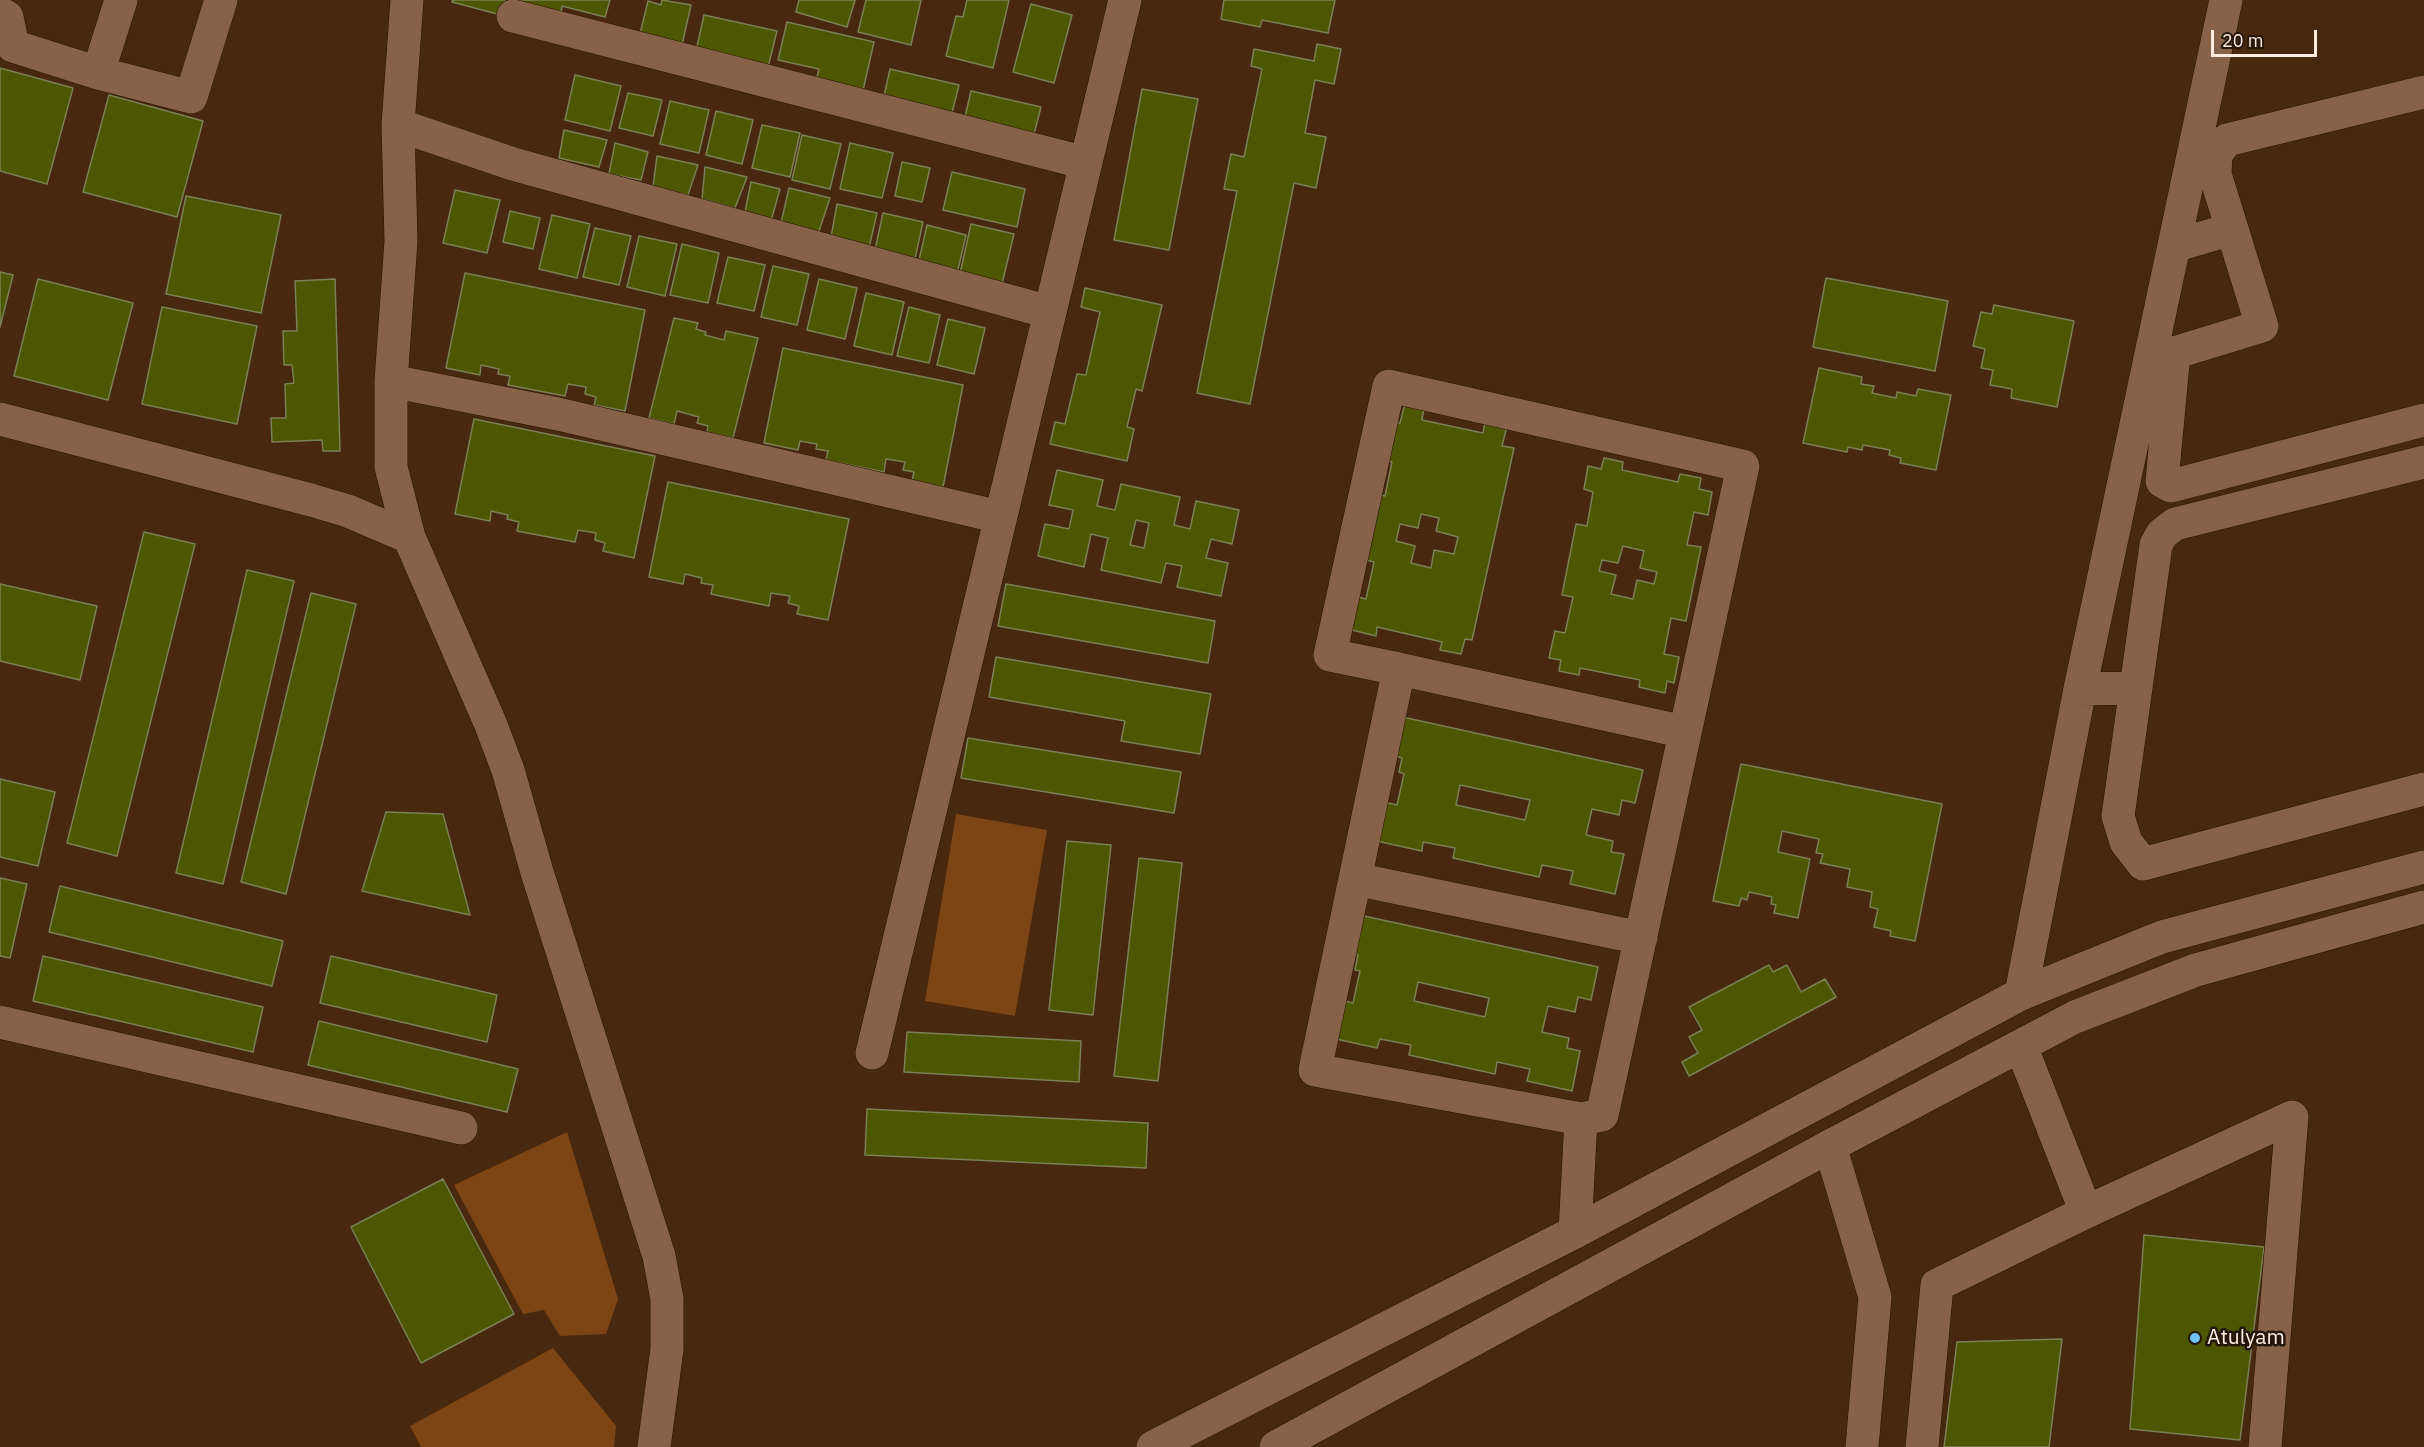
<!DOCTYPE html>
<style>
body{margin:0}
#map{position:relative;width:2424px;height:1447px;overflow:hidden;background:#48280e;font-family:"IBM Plex Sans",sans-serif}
canvas{display:block}
.scale{position:absolute;left:2211px;top:30px;width:106px;height:27px;box-sizing:border-box;border:3px solid #ffede1;border-top:0;padding-left:8px;font-size:18px;line-height:21px;white-space:nowrap;color:#ffede1;-webkit-text-stroke:4px #24160b;paint-order:stroke}
</style>
<div id="map">
<canvas width="2424" height="1447"></canvas>
<div class="scale">20 m</div>
</div>
<script>
const context = document.querySelector('canvas').getContext('2d');
context.lineJoin = 'round';
function fillPath(path, color) {
  context.fillStyle = color;
  context.fill(path, 'evenodd');
}
function trace(path, color, width, dash) {
  context.strokeStyle = color;
  context.lineWidth = width;
  context.lineCap = dash ? 'butt' : 'round';
  context.setLineDash(dash || []);
  context.stroke(path);
}
function write(font, color, halo, rows, align = 'center') {
  context.font = font + ' "IBM Plex Sans",sans-serif';
  context.lineWidth = 5;
  context.setLineDash([]);
  context.textBaseline = 'middle';
  context.strokeStyle = halo;
  context.fillStyle = color;
  for (const [text, x, y, turn = 0] of rows) {
    context.save();
    context.translate(x, y);
    context.rotate((+turn || 0) * Math.PI / 180);
    context.textAlign = isNaN(turn) ? turn : align;
    if (halo) context.strokeText(text, 0, 0);
    context.fillText(text, 0, 0);
    context.restore();
  }
}
fillPath(new Path2D(`
 M956,814L1047,830L1015,1016L925,1001Z
 M567,1132L618,1299L606,1334L560,1336L544,1310L523,1314L454,1185Z
 M553,1348L616,1426L614,1447H421L410,1426Z`), '#7d4513');
const building = new Path2D(`
 M453,0H505L501,15L452,2Z
 M519,0H610L605,17L562,6L560,17L517,7Z
 M662,0L691,5L681,49L640,34L648,1L661,5Z
 M799,0H855L847,27L796,12Z
 M866,0H921L911,45L858,32Z
 M967,0H1009L993,68L946,56L956,16L963,17Z
 M1224,0H1335L1328,33L1262,20L1260,27L1221,19Z
 M1031,4L1072,15L1054,83L1013,72Z
 M704,15L777,31L768,67L696,51Z
 M787,22L874,42L862,95L815,84L819,69L778,60Z
 M1317,44L1341,49L1334,84L1315,80L1305,133L1326,137L1316,188L1294,183L1250,404L1197,393L1237,191L1224,189L1231,154L1244,157L1262,69L1251,66L1254,49L1314,61Z
 M0,68L73,88L47,184L0,171Z
 M890,69L959,85L950,121L882,105Z
 M575,75L621,86L610,131L565,120Z
 M1142,89L1198,99L1169,250L1114,240Z
 M971,91L1041,107L1032,142L963,126Z
 M628,93L662,100L653,136L619,128Z
 M109,95L203,121L177,217L83,192Z
 M670,101L709,110L699,153L660,144Z
 M716,111L753,120L742,164L706,155Z
 M762,125L800,133L790,177L752,168Z
 M564,130L607,140L599,167L559,158Z
 M802,135L841,144L830,189L792,180Z
 M615,143L648,152L641,180L609,174Z
 M850,143L893,153L882,198L840,189Z
 M657,156L698,165L688,195L653,187Z
 M902,162L930,168L922,202L895,196Z
 M705,167L747,177L735,208L702,199Z
 M952,172L1025,189L1017,227L943,210Z
 M751,182L780,189L771,221L745,212Z
 M789,188L830,198L818,234L781,223Z
 M455,190L500,200L487,253L443,243Z
 M186,196L281,215L261,313L166,294Z
 M837,204L877,213L868,252L830,243Z
 M510,211L540,218L533,249L503,242Z
 M883,213L923,222L913,268L873,259Z
 M552,215L590,224L577,278L539,269Z
 M971,224L1014,234L1001,288L959,278Z
 M927,225L966,235L956,278L917,269Z
 M595,228L631,236L619,285L583,277Z
 M639,236L677,244L665,296L627,287Z
 M682,244L719,253L708,303L670,295Z
 M728,257L765,265L754,311L717,303Z
 M773,266L809,274L797,325L761,317Z
 M0,272L13,275L0,327Z
 M465,273L645,310L625,411L594,405L596,397L585,394L586,387L568,384L565,396L508,385L510,376L498,374L499,369L481,365L480,375L446,368Z
 M1826,278L1948,301L1935,371L1813,347Z
 M38,279L133,303L108,400L14,376Z
 M335,279L340,451H323L322,440L272,442L271,418H286L285,384L294,383L292,365H284L283,331H297L295,281Z
 M819,279L857,288L845,339L807,330Z
 M1085,288L1162,305L1142,391L1136,389L1127,427L1134,429L1127,461L1050,444L1055,422L1065,424L1077,374L1086,375L1100,312L1081,307Z
 M866,293L904,302L892,355L854,346Z
 M1994,305L2074,321L2057,407L2011,398L2012,389L1990,385L1993,370L1981,368L1985,349L1973,346L1981,312L1992,314Z
 M162,307L257,326L237,424L142,404Z
 M909,307L940,315L929,363L897,356Z
 M674,318L698,323L696,329L706,332L705,335L724,340L726,331L758,338L733,438L707,432L708,426L697,423L699,417L677,411L674,424L649,418Z
 M948,319L985,328L974,374L937,365Z
 M783,348L963,385L943,487L912,481L914,472L903,470L905,462L886,459L884,472L826,460L828,451L816,449L817,444L800,441L798,450L764,443Z
 M1819,368L1862,377L1861,384L1874,386L1872,393L1896,398L1897,392L1916,396L1918,389L1951,395L1936,470L1900,463L1901,458L1889,455L1890,450L1863,445L1862,450L1848,447L1847,452L1803,443Z
 M1405,403L1424,407L1422,420L1483,433L1485,421L1507,426L1502,446L1514,448L1472,640L1465,639L1461,654L1440,650L1442,642L1377,627L1376,636L1352,630L1351,595L1366,599L1374,562L1359,558L1373,493L1385,496L1392,462L1381,459L1389,420L1400,423ZM1421,514L1439,518L1436,531L1458,537L1454,554L1434,550L1431,568L1411,563L1415,546L1396,541L1400,524L1418,528Z
 M474,419L655,456L634,558L603,551L605,543L595,540L596,533L578,530L575,542L517,531L519,522L507,519L508,515L491,511L490,521L455,514Z
 M1604,458L1623,462L1622,470L1678,482L1680,474L1701,478L1699,489L1712,492L1708,515L1694,512L1687,545L1701,547L1686,621L1671,618L1664,654L1679,657L1674,683L1667,681L1665,693L1639,687L1640,680L1580,668L1579,675L1559,671L1561,660L1549,658L1555,631L1565,633L1573,597L1562,595L1576,524L1587,526L1593,492L1584,489L1588,466L1601,469ZM1623,546L1644,551L1640,568L1657,572L1654,584L1637,580L1633,599L1611,594L1616,575L1599,571L1602,560L1618,563Z
 M1057,470L1103,480L1097,506L1115,510L1121,484L1180,497L1174,525L1190,529L1196,501L1239,510L1232,544L1211,539L1206,558L1228,563L1221,596L1177,587L1182,566L1166,563L1161,583L1101,570L1108,538L1091,534L1084,567L1038,556L1045,524L1069,529L1073,510L1049,505ZM1136,520L1149,523L1144,548L1130,545Z
 M668,482L849,519L828,620L797,614L799,606L788,603L790,596L771,593L769,606L711,594L713,585L701,583L702,578L685,574L683,584L649,577Z
 M144,532L195,544L117,856L67,843Z
 M247,570L294,581L223,884L176,873Z
 M0,584L97,606L80,680L0,661Z
 M1006,584L1215,621L1208,663L998,626Z
 M311,593L356,604L286,894L241,882Z
 M996,657L1211,694L1200,754L1121,741L1125,721L989,697Z
 M1398,716L1643,770L1635,803L1622,800L1619,815L1592,809L1586,835L1613,841L1611,852L1624,854L1615,894L1570,884L1573,871L1542,865L1539,877L1453,858L1455,848L1423,842L1422,851L1372,840L1380,801L1397,805L1404,774L1399,772L1402,758L1390,755ZM1460,785L1530,800L1525,820L1456,805Z
 M968,738L1181,772L1174,813L961,778Z
 M1741,764L1942,804L1915,941L1890,936L1891,931L1874,927L1878,909L1870,907L1872,892L1847,887L1850,869L1820,863L1823,854L1816,853L1819,839L1782,831L1778,852L1810,859L1798,918L1774,913L1776,905L1771,904L1772,897L1749,892L1747,900L1741,898L1739,906L1713,901Z
 M0,779L55,792L38,866L0,857Z
 M386,812L443,814L470,915L362,891Z
 M1067,841L1111,845L1093,1015L1049,1010Z
 M1139,858L1182,863L1158,1081L1114,1076Z
 M0,878L27,884L10,958L0,956Z
 M60,886L283,941L272,986L49,932Z
 M1355,914L1598,967L1591,1000L1578,997L1575,1012L1548,1006L1542,1032L1569,1038L1567,1048L1580,1051L1572,1091L1527,1081L1530,1069L1497,1062L1495,1074L1409,1055L1411,1045L1380,1039L1377,1048L1327,1037L1336,999L1353,1003L1360,971L1355,970L1358,955L1346,952ZM1418,982L1489,998L1485,1017L1414,1001Z
 M43,956L263,1007L253,1052L33,1001Z
 M331,956L497,995L487,1042L320,1003Z
 M1769,965L1773,972L1787,965L1801,992L1825,979L1836,997L1689,1076L1682,1062L1698,1053L1689,1037L1702,1030L1689,1007Z
 M319,1021L518,1069L507,1112L308,1065Z
 M907,1032L1081,1041L1079,1082L904,1072Z
 M867,1109L1148,1123L1146,1168L865,1155Z
 M443,1179L514,1314L421,1363L351,1227Z
 M2144,1235L2264,1247L2240,1440L2130,1429Z
 M2062,1339L2049,1447H1944L1957,1342Z`);
fillPath(building, '#4d5601');
trace(building, '#798156', 1.5);
const minor = new Path2D(`
 M407,0L398,125L401,241L391,381V467L409,537L491,725L508,770L537,872L659,1256L667,1299V1349L654,1447
 M0,13L7,17L13,46L98,73L191,97L221,0
 M513,16L1086,163
 M98,73L121,0
 M2424,92L2227,140L2216,154L2215,174L2262,326L2174,353L2162,481L2171,486L2424,420
 M398,125L513,164L1049,312
 M2174,246L2232,229
 M391,381L558,414L1000,517
 M0,419L311,500L348,511L409,537
 M2424,462L2175,524L2162,534L2156,545L2118,816L2126,842L2143,864L2424,789
 M1399,669L1685,732
 M2080,689L2136,688
 M1355,879L1641,938
 M2021,994L2080,689L2226,0
 M0,1022L461,1128
 M2021,1046L2086,1212
 M872,1053L1125,0
 M1830,1146L1875,1297L1862,1447
 M1575,1232L1581,1119L1315,1070L1399,669L1330,655L1389,386L1743,466L1602,1115L1581,1119
 M1922,1447L1937,1285L2086,1212L2292,1117L2265,1447`);
const tertiary = new Path2D(`
 M1153,1447L1575,1232L2021,994L2162,937L2424,867
 M1276,1447L1830,1146L2075,1017L2196,970L2424,907`);
trace(minor, '#2a1201', 34);
trace(tertiary, '#2a1201', 34);
trace(minor, '#876248', 33);
trace(tertiary, '#876248', 33);
for (const [x, y, r, color] of [
 [2195,1338,6,"#6fc2f4"]
]) {
  const dot = new Path2D();
  dot.arc(x, y, r, 0, 2 * Math.PI);
  context.fillStyle = color;
  context.fill(dot);
  trace(dot, '#24160b', 2);
}
write('21px', '#ffede1', '#24160b', [
 ["Atulyam",2207,1338]
], 'left');
</script>
